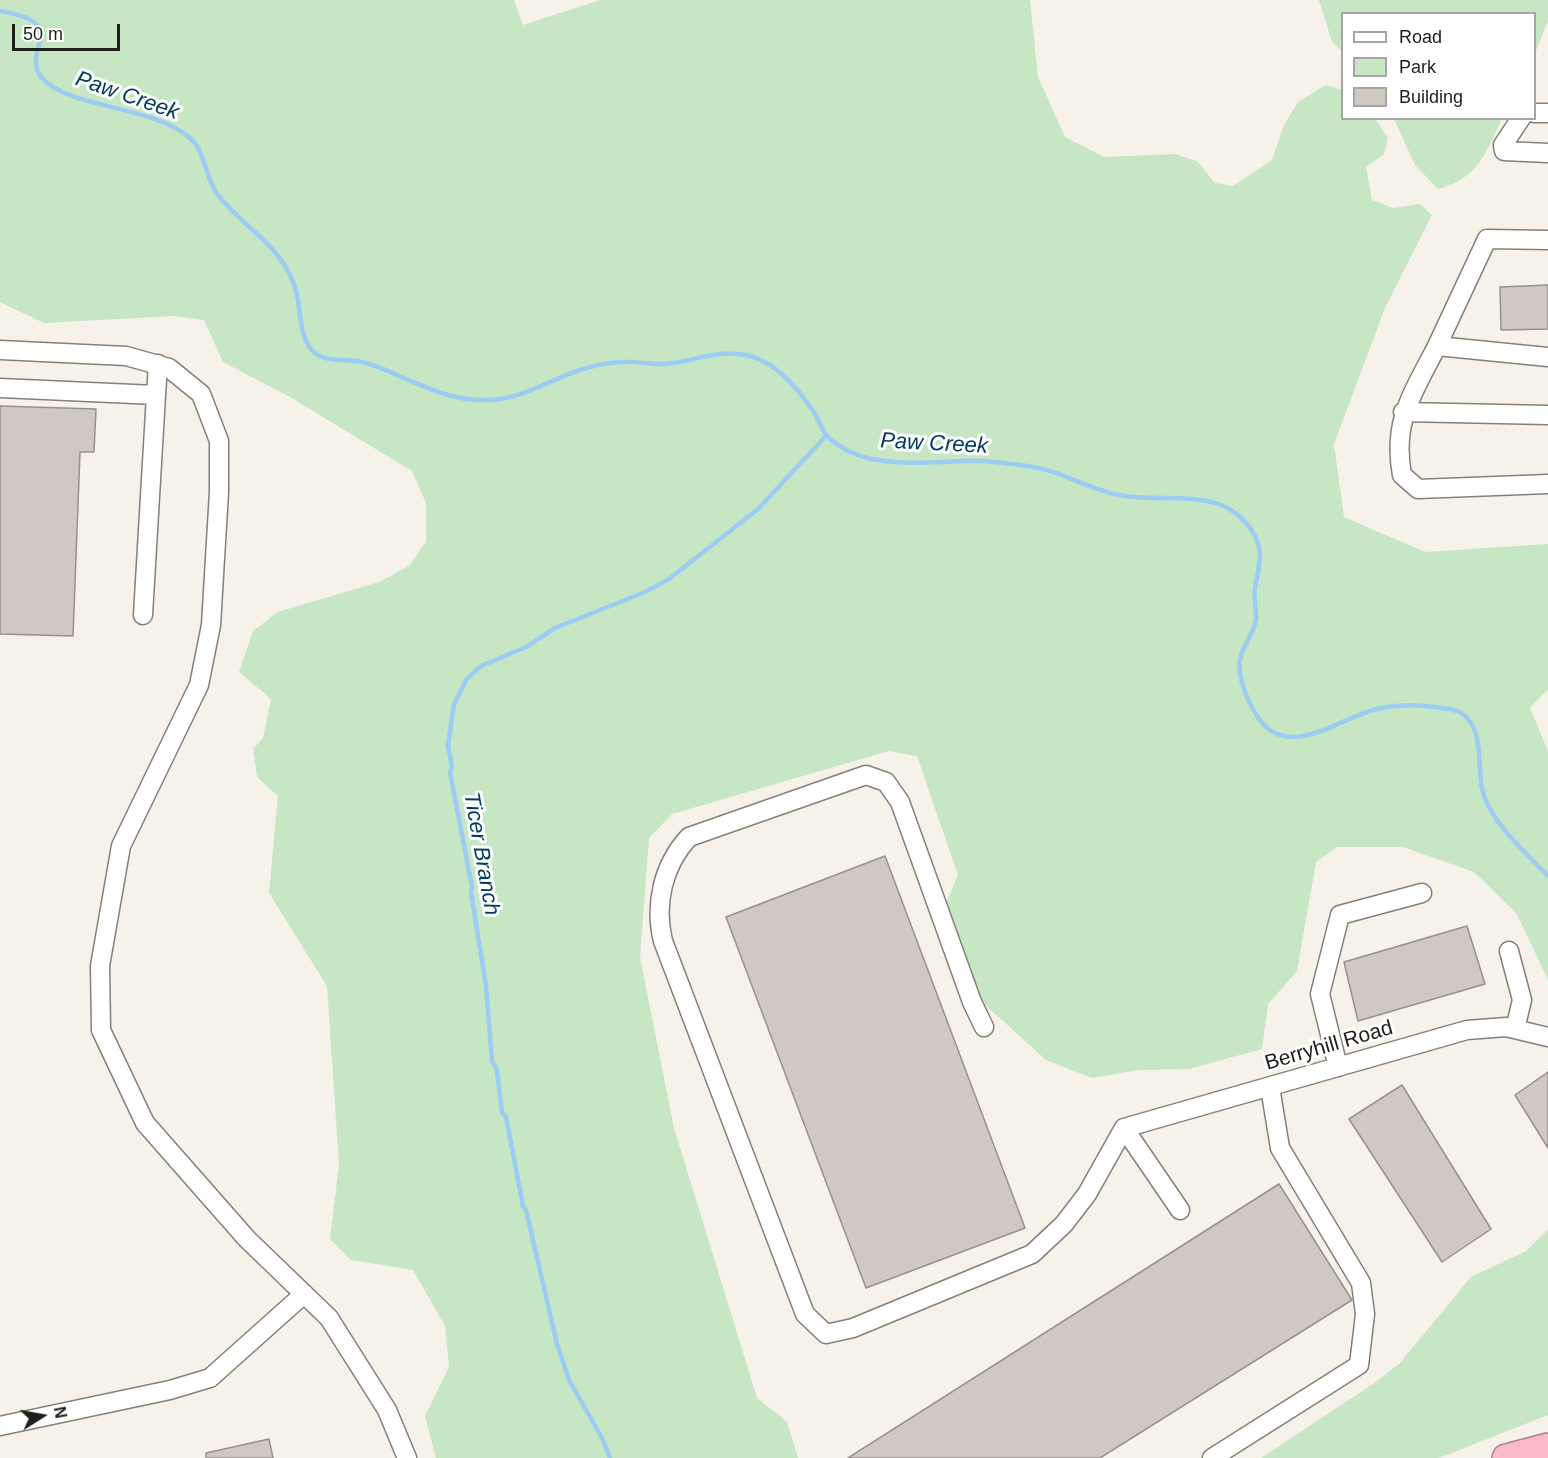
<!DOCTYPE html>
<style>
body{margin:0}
#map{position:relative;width:1548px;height:1458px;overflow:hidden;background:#f6f1e9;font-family:Helvetica,sans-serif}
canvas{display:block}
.legend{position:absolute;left:1341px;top:12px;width:195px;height:108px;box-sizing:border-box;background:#fff;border:2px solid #a5a5a3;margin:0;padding:8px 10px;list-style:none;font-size:18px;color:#1e1d1a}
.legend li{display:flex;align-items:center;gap:12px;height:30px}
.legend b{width:30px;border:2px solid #a5a5a3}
.north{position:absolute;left:12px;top:1386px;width:60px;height:60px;-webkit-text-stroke:4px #fff;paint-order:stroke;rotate:79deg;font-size:16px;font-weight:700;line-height:24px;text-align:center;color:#1e1d1a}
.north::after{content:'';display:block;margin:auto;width:21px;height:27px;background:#1e1d1a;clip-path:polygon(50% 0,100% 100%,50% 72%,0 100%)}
.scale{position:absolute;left:12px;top:24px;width:108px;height:27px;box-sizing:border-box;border:3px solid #1e1d1a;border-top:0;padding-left:8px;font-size:18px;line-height:21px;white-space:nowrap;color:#1e1d1a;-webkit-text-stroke:4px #fff;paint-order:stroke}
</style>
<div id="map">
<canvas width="1548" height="1458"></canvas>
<ul class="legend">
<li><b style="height:8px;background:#fff"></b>Road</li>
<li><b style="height:16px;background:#c6e6c4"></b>Park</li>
<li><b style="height:16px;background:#d0c9c2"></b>Building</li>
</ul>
<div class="north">N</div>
<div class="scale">50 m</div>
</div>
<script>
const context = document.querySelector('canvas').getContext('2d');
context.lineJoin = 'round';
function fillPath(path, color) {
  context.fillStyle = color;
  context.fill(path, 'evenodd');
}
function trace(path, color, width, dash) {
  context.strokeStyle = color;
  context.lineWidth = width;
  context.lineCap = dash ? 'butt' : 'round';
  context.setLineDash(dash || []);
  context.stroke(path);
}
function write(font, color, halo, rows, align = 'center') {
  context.font = font + ' Helvetica,sans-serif';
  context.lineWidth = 6;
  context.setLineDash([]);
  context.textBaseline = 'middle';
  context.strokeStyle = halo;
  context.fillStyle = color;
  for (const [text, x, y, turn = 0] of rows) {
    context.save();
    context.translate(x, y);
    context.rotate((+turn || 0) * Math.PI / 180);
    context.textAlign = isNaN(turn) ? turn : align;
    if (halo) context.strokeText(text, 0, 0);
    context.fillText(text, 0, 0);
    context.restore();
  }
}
fillPath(new Path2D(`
 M0,0H514L523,25L600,0H1030L1038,77L1065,137L1104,157L1175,154L1197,161L1215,183L1233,186L1272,160L1284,125L1298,102L1326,85L1342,90V118L1375,119L1388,138L1384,154L1366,167L1372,200L1393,208L1420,204L1432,215L1385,308L1334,444L1344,517L1425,552L1548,544V689L1530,708L1548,751V980L1517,914L1474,872L1403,847H1337L1316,862L1297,971L1268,1004L1262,1049L1189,1069L1139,1070L1092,1078L1046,1060L980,1000L946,903L958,875L917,756L889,751L672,814L649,838L640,957L674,1128L757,1398L787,1422L798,1458H436L425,1416L449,1367L445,1326L413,1270L351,1260L330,1239L339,1164L327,986L269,893L278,796L257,777L253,749L263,738L271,699L239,672L253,631L278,612L379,582L409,566L426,542V503L412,471L290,397L223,362L204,320L175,316L44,323L0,302Z
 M1319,0H1548V21L1535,53L1534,14H1342V51L1332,42Z
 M1394,119H1502C1486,152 1478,179 1438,189L1415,165Z
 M1548,1230V1415L1439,1458H1261L1373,1384L1400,1363L1471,1277L1526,1251Z`), '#c6e6c4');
trace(new Path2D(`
 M0,11C76,24 18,50 42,78C70,109 152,105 190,138C206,152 205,179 218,195C243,227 279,244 294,284C302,305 297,340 316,354C329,363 351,358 367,363C409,377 443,402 489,400C523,399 549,380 580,370C593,366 609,362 622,362C637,361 651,365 665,364C690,362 714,351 739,354C772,357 796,386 813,411C819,420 822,431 829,438C842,450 861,458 878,460C906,465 935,462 963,461C983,460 1006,463 1027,466C1060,470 1087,489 1119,495C1167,505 1225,482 1255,536C1264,553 1258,570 1255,588C1253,599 1257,610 1256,620C1254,633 1242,646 1240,660C1237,680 1252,714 1267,728C1297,752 1338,721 1367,712C1389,704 1418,704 1441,708C1447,709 1455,709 1461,713C1486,729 1476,768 1483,792C1490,821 1527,854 1548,876
 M610,1458L602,1438L569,1380L557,1344L526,1210L523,1206L506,1117L502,1113L497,1070L492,1061L486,986L471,892L472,887L450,772L452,767L448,746L454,704L467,679L481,666L526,647L555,628L645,592L669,579L758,509L826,436`), '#9dccf3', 4.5);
const building = new Path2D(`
 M1548,285V329L1501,330L1500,287Z
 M0,406L96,409L94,452H80L73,636L0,634Z
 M885,856L1025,1228L866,1288L726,917Z
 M1467,926L1485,984L1358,1021L1344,962Z
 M1548,1072V1148L1515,1095Z
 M1402,1085L1491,1229L1442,1262L1349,1119Z
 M1279,1184L1352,1300L1100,1458H848Z
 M269,1439L273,1458H206V1453Z`);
fillPath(building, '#d0c9c2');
trace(building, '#98918b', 1.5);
const minor = new Path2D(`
 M1534,113H1548
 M1521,118L1503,145L1504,151L1548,153
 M1548,240L1487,239L1437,346L1548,357
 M1437,346C1413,393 1392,421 1402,475L1418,489L1548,484
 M0,350L126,356L169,368L201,394L219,441V492L211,625L199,685L121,846L100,966L101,1030L145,1123L247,1239L329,1318L387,1410L407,1458
 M0,388L156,395L158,364
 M1403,412L1548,415
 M143,615L156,395
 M1509,951L1522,1000L1515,1029
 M984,1027L972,1002L900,802L886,782L866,775L689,837C663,865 654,904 663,941L805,1314L826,1334L853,1328L1032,1254L1064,1224L1087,1194L1124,1128
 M1338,1067L1320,994L1340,915L1422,893
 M1124,1128L1467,1030L1506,1027L1548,1037
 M1124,1128L1180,1210
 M0,1426L170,1390L210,1378L304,1294
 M1212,1458L1359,1365L1365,1314L1361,1283L1280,1148L1270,1087`);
const highway = new Path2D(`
 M1506,1458L1548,1447`);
trace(minor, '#848079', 21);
trace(highway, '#ac838a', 30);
trace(minor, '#fff', 18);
trace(highway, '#f9bac6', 27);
write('21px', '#1e1d1a', '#fff', [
 ["Berryhill Road",1329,1046,-16]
]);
write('italic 22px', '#013b60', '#fff', [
 ["Paw Creek",127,96,19],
 ["Paw Creek",934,444,3],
 ["Ticer Branch",481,854,80]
]);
</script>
